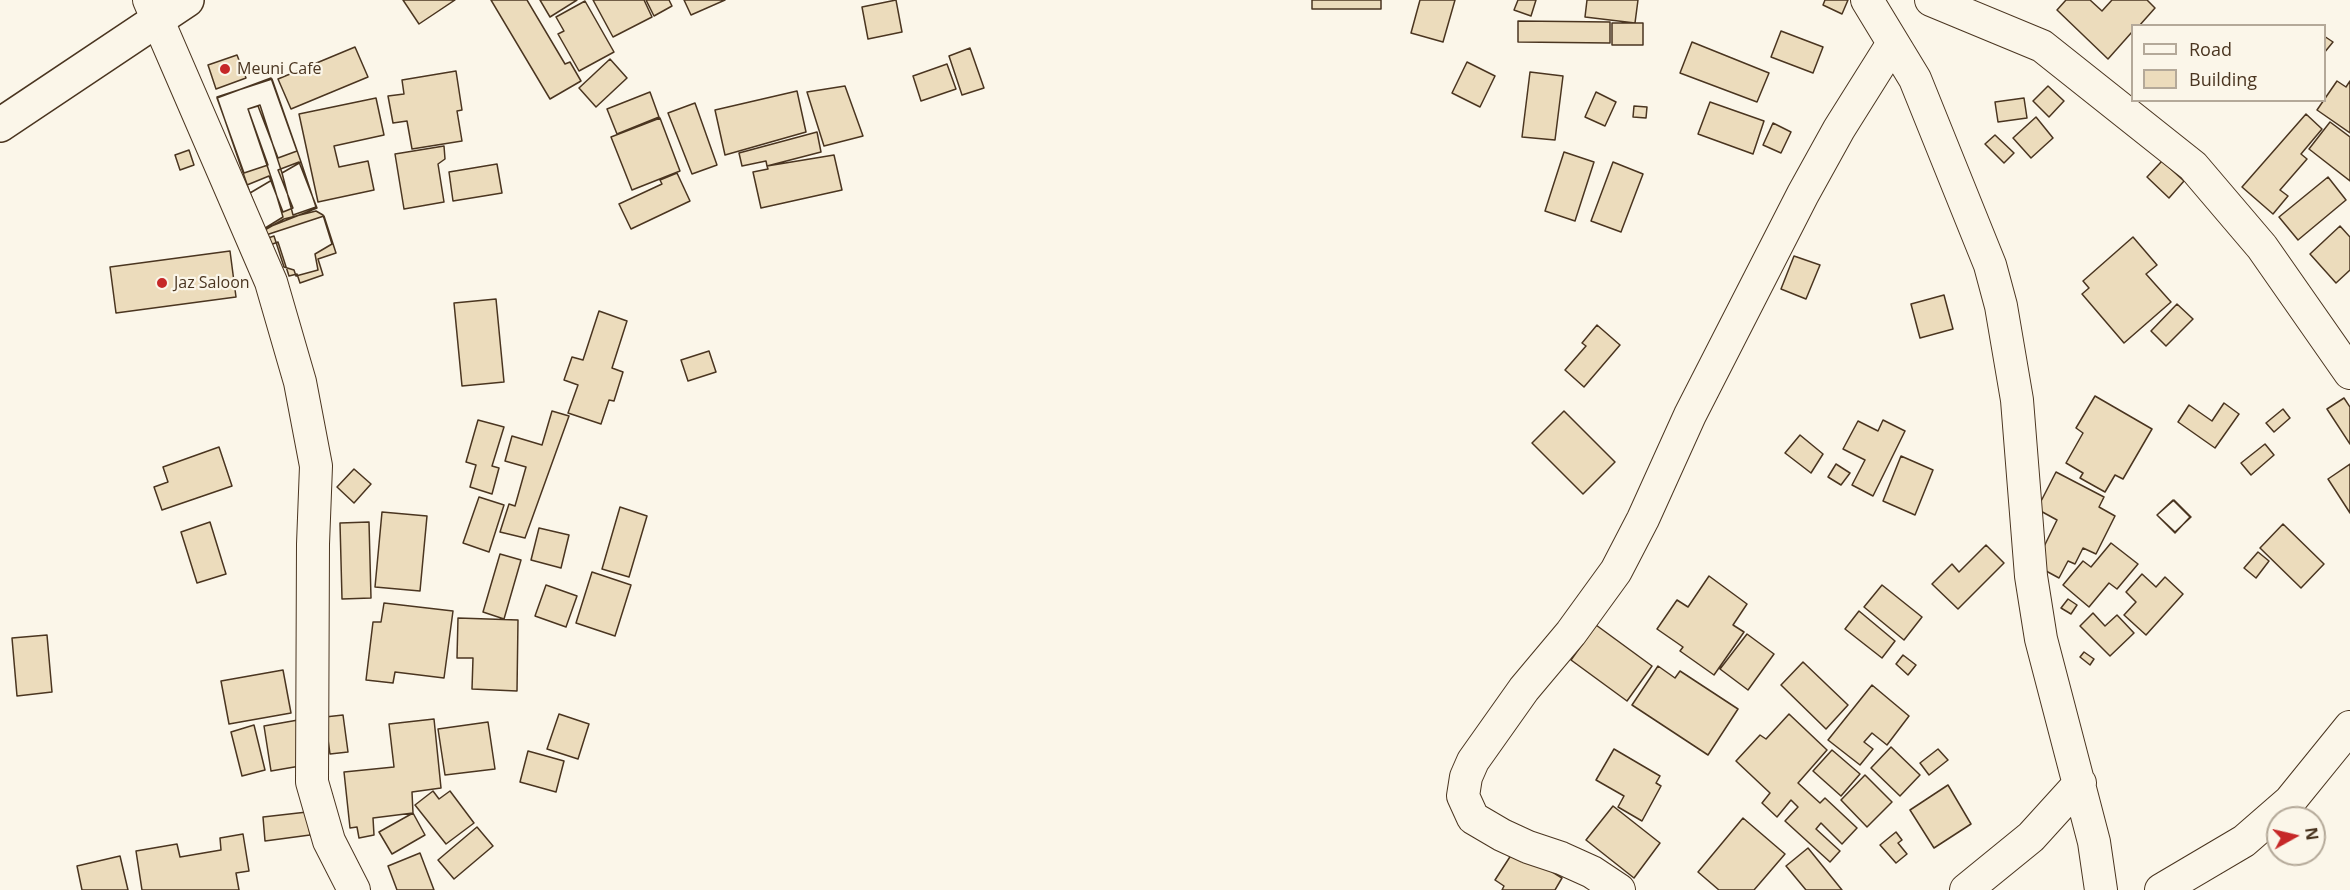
<!DOCTYPE html>
<style>
body{margin:0}
#map{position:relative;width:2350px;height:890px;overflow:hidden;background:#fbf6e9;font-family:"Open Sans",sans-serif}
canvas{display:block}
.legend{position:absolute;left:2131px;top:24px;width:195px;height:78px;box-sizing:border-box;background:#fbf6e9;border:2px solid #b4a999;margin:0;padding:8px 10px;list-style:none;font-size:18px;color:#4a3520}
.legend li{display:flex;align-items:center;gap:12px;height:30px}
.legend b{width:30px;border:2px solid #b4a999}
.north{position:absolute;left:2266px;top:806px;width:60px;height:60px;box-sizing:border-box;background:#fbf6e9;border:2px solid #b4a999;border-radius:50%;rotate:82deg;font-size:16px;font-weight:700;line-height:24px;text-align:center;color:#4a3520}
.north::after{content:'';display:block;margin:auto;width:21px;height:27px;background:#c62828;clip-path:polygon(50% 0,100% 100%,50% 72%,0 100%)}
</style>
<div id="map">
<canvas width="2350" height="890"></canvas>
<ul class="legend">
<li><b style="height:8px;background:#fbf6e9"></b>Road</li>
<li><b style="height:16px;background:#ecdcbc"></b>Building</li>
</ul>
<div class="north">N</div>
</div>
<script>
const context = document.querySelector('canvas').getContext('2d');
context.lineJoin = 'round';
function fillPath(path, color) {
  context.fillStyle = color;
  context.fill(path, 'evenodd');
}
function trace(path, color, width, dash) {
  context.strokeStyle = color;
  context.lineWidth = width;
  context.lineCap = dash ? 'butt' : 'round';
  context.setLineDash(dash || []);
  context.stroke(path);
}
function write(font, color, halo, rows, align = 'center') {
  context.font = font + ' "Open Sans",sans-serif';
  context.lineWidth = 4.5;
  context.setLineDash([]);
  context.textBaseline = 'middle';
  context.strokeStyle = halo;
  context.fillStyle = color;
  for (const [text, x, y, turn = 0] of rows) {
    context.save();
    context.translate(x, y);
    context.rotate((+turn || 0) * Math.PI / 180);
    context.textAlign = isNaN(turn) ? turn : align;
    if (halo) context.strokeText(text, 0, 0);
    context.fillText(text, 0, 0);
    context.restore();
  }
}
const building = new Path2D(`
 M403,0H455L419,24Z
 M491,0H527L565,64L570,62L581,81L550,99Z
 M540,0H577L550,17Z
 M593,0H644L652,17L613,37Z
 M646,0H669L672,6L654,16Z
 M684,0H725L691,15Z
 M896,0L902,32L868,39L862,7Z
 M1312,0H1381V9H1312Z
 M1420,0H1455L1443,42L1411,33Z
 M1518,0H1536L1531,16L1514,10Z
 M1587,0H1638L1635,23L1585,17Z
 M1825,0H1848L1842,14L1823,5Z
 M2066,0H2090L2102,11L2112,0H2147L2155,8L2139,26H2132V32L2108,59L2057,10Z
 M585,1L614,52L579,71L558,34L564,31L556,17Z
 M1518,21L1610,22V43L1518,42Z
 M1612,23H1643V45H1612Z
 M1781,31L1823,47L1813,73L1771,57Z
 M2324,36L2333,42L2324,53Z
 M1692,42L1769,73L1757,102L1680,73Z
 M355,47L368,77L291,109L278,79Z
 M970,48L984,88L962,95L949,56Z
 M237,55L246,78L216,89L208,65Z
 M610,59L627,78L596,107L579,88Z
 M1467,62L1495,76L1480,107L1452,93Z
 M947,64L956,89L921,101L913,76Z
 M456,71L462,110L457,111L462,141L412,149L407,121L393,123L388,96L404,94L402,80Z
 M1530,72L1563,76L1555,140L1522,137Z
 M271,78L297,151L278,158L258,106L248,109L268,165L244,173L217,98Z
 M272,79L301,162L282,173L260,105L248,109L272,180L250,193L217,97Z
 M2337,81L2346,87L2350,81V133L2317,110Z
 M845,86L863,136L824,146L807,92Z
 M2048,86L2064,101L2049,117L2033,101Z
 M797,91L806,132L725,155L715,110Z
 M650,92L659,117L617,134L607,109Z
 M1596,92L1616,102L1605,126L1585,117Z
 M376,98L384,135L334,146L339,167L368,161L374,190L318,202L299,114Z
 M2024,98L2027,118L1998,122L1995,102Z
 M1710,102L1764,121L1753,154L1698,134Z
 M695,103L717,165L692,174L668,113Z
 M1634,106L1647,107L1646,118L1633,117Z
 M2306,114L2322,129L2301,154L2307,159L2280,190L2288,196L2273,214L2242,187Z
 M2036,117L2053,138L2031,158L2013,138Z
 M660,118L680,171L632,190L611,137Z
 M2330,122L2350,137V181L2309,149Z
 M1773,123L1791,132L1781,153L1763,145Z
 M817,132L821,152L767,166L766,161L742,166L739,153Z
 M1995,135L2014,153L2004,163L1985,144Z
 M444,146L445,159L438,164L444,202L404,209L395,154Z
 M189,150L194,165L180,170L175,155Z
 M1564,152L1594,162L1575,221L1545,211Z
 M834,155L842,190L761,208L753,172L768,169L767,166Z
 M2162,161L2184,181L2169,198L2147,177Z
 M299,162L317,208L264,229L247,185L269,176L283,212L293,208L278,170Z
 M301,162L316,207L293,215L282,173Z
 M1613,162L1643,174L1621,232L1591,221Z
 M497,164L502,193L453,201L449,172Z
 M677,173L690,201L631,229L619,204L662,184L660,180Z
 M2328,177L2346,200L2298,240L2279,217Z
 M272,180L283,217L262,230L250,193Z
 M316,211L323,215L332,244L315,254L318,270L296,276L294,270L284,267L274,236L265,239L263,231L284,219Z
 M324,216L336,253L318,259L323,275L300,283L297,274L289,276L278,242L270,245L266,235Z
 M2340,226L2350,237V270L2336,283L2310,254Z
 M2133,237L2157,265L2146,274L2171,302L2124,343L2082,294L2089,288L2083,281Z
 M230,251L236,297L116,313L110,267Z
 M1794,256L1820,265L1806,299L1781,289Z
 M1944,295L1953,329L1920,338L1911,304Z
 M496,299L504,382L462,386L454,303Z
 M2177,304L2193,319L2166,346L2151,331Z
 M599,311L627,321L612,368L623,372L614,401L609,400L601,424L568,413L578,385L564,380L572,357L583,360Z
 M1597,325L1620,345L1584,387L1565,370L1586,346L1582,343Z
 M709,351L716,372L688,381L681,360Z
 M2095,396L2152,429L2123,479L2115,475L2105,492L2080,478L2083,473L2066,463L2083,433L2076,428Z
 M2344,398L2350,407V444L2327,409Z
 M2224,403L2239,414L2215,448L2178,422L2189,405L2212,421Z
 M2283,409L2290,418L2274,432L2266,423Z
 M552,411L569,416L525,538L500,532L509,504L515,506L526,467L505,461L512,436L542,445Z
 M1564,411L1615,462L1583,494L1532,443Z
 M478,420L504,427L492,466L499,468L492,494L470,487L476,465L466,462Z
 M1883,420L1905,431L1873,496L1852,485L1865,460L1843,449L1858,421L1878,431Z
 M1800,435L1823,454L1811,473L1785,453Z
 M2265,444L2274,455L2251,475L2241,463Z
 M219,447L232,486L162,510L154,487L168,482L163,467Z
 M1901,456L1933,470L1915,515L1883,501Z
 M1836,464L1850,473L1841,485L1828,477Z
 M2350,464V513L2328,479Z
 M354,469L371,484L354,503L337,487Z
 M2056,472L2104,497L2099,507L2115,516L2096,554L2083,548L2075,564L2068,561L2059,578L2035,565L2057,520L2037,509Z
 M479,497L504,505L489,552L463,543Z
 M2173,500L2190,517L2175,533L2157,515Z
 M2174,500L2191,517L2175,532L2157,515Z
 M620,507L647,516L629,577L602,569Z
 M382,512L427,516L420,591L375,587Z
 M210,522L226,574L197,583L181,532Z
 M369,522L371,598L342,599L340,523Z
 M2283,524L2324,564L2301,588L2260,548Z
 M539,528L569,535L561,568L531,560Z
 M2111,543L2138,564L2117,589L2109,583L2089,607L2063,585L2083,561L2091,567Z
 M1986,545L2004,563L1958,609L1932,584L1952,564L1959,572Z
 M2258,552L2269,561L2256,578L2244,568Z
 M500,554L521,560L504,619L483,612Z
 M592,572L631,585L615,636L576,623Z
 M2142,574L2156,587L2165,577L2183,594L2146,635L2124,615L2136,602L2126,592Z
 M1709,576L1747,604L1733,625L1744,632L1714,675L1680,651L1683,647L1657,629L1677,600L1688,607Z
 M546,585L577,596L566,627L535,616Z
 M1882,585L1922,617L1904,640L1864,607Z
 M2068,599L2077,605L2071,614L2061,608Z
 M384,603L453,611L444,678L395,672L393,683L366,680L373,622H381Z
 M1859,611L1895,641L1882,658L1845,629Z
 M2093,613L2105,626L2117,615L2134,633L2110,656L2080,626Z
 M458,618L518,620L517,691L472,689L473,658H457Z
 M1596,625L1652,666L1627,701L1571,660Z
 M1747,634L1774,654L1748,690L1720,669Z
 M47,635L52,692L17,696L12,638Z
 M2084,652L2094,659L2090,665L2080,657Z
 M1903,655L1916,665L1908,675L1896,664Z
 M1803,662L1848,705L1826,729L1781,685Z
 M1658,666L1675,678L1680,671L1738,709L1708,755L1632,705Z
 M283,670L291,713L229,724L221,681Z
 M1872,685L1909,716L1887,745L1872,733L1864,742L1873,749L1860,765L1828,740Z
 M559,714L589,724L578,759L547,749Z
 M1789,714L1827,750L1798,783L1820,803L1825,798L1857,828L1842,844L1821,823L1816,829L1840,851L1830,862L1785,821L1798,807L1791,800L1777,817L1762,803L1770,793L1736,761L1760,735L1766,739Z
 M343,715L348,752L330,754L325,717Z
 M434,719L441,788L412,792L413,813L373,818L374,835L359,838L357,827L350,828L344,772L394,767L389,724Z
 M298,720L306,765L271,771L264,726Z
 M488,722L495,769L445,775L438,729Z
 M254,725L265,770L242,776L231,732Z
 M1891,747L1920,775L1900,796L1871,768Z
 M1614,749L1660,776L1656,783L1661,786L1642,821L1618,807L1624,796L1596,780Z
 M1938,749L1948,760L1929,775L1920,763Z
 M1832,750L1860,774L1841,796L1813,771Z
 M528,751L564,761L556,792L520,782Z
 M1865,775L1892,802L1867,827L1841,800Z
 M1948,785L1971,824L1934,848L1910,810Z
 M433,791L439,799L450,791L474,823L446,844L415,805Z
 M1613,806L1660,843L1634,878L1586,840Z
 M307,812L310,835L265,841L263,817Z
 M413,813L425,835L392,854L379,832Z
 M1743,818L1785,854L1754,890H1719L1698,872Z
 M477,827L493,846L454,879L438,860Z
 M1896,832L1902,840L1898,843L1907,854L1896,863L1880,845Z
 M243,834L249,871L236,873L239,890H142L136,851L177,844L180,857L221,850L220,838Z
 M1808,848L1842,890H1806L1786,866Z
 M1515,849L1562,878L1555,890H1502L1504,886L1495,880Z
 M420,853L434,890H397L388,866Z
 M120,856L128,890H82L77,866Z`);
fillPath(building, '#ecdcbc');
trace(building, '#4a3520', 1.5);
const street = new Path2D(`
 M149,0L271,282L300,382L316,466L313,544L312,782L329,841L354,890
 M1867,0L1915,79L1990,265L2001,306L2017,400L2031,576L2041,639L2094,842L2101,890
 M1931,0L2042,46L2193,166L2262,247L2350,373
 M1619,890L1592,872L1561,858L1528,847L1502,835L1473,818L1463,796L1466,777L1473,761L1524,689L1571,633L1616,571L1643,519L1690,415L1803,194L1839,129L1893,43
 M1966,890L2031,837L2080,783
 M2161,890L2244,841L2290,801L2350,727`);
const highway = new Path2D(`
 M0,125L187,0`);
trace(street, '#4a3520', 34);
trace(highway, '#4a3520', 36);
trace(street, '#fbf6e9', 32);
trace(highway, '#fbf6e9', 33);
for (const [x, y, r, color] of [
 [225,69,6,"#c62828"],
 [162,283,6,"#c62828"]
]) {
  const dot = new Path2D();
  dot.arc(x, y, r, 0, 2 * Math.PI);
  context.fillStyle = color;
  context.fill(dot);
  trace(dot, '#fbf6e9', 2);
}
write('16px', '#4a3520', '#fbf6e9', [
 ["Meuni Cafe",237,69],
 ["Jaz Saloon",174,283]
], 'left');
</script>
